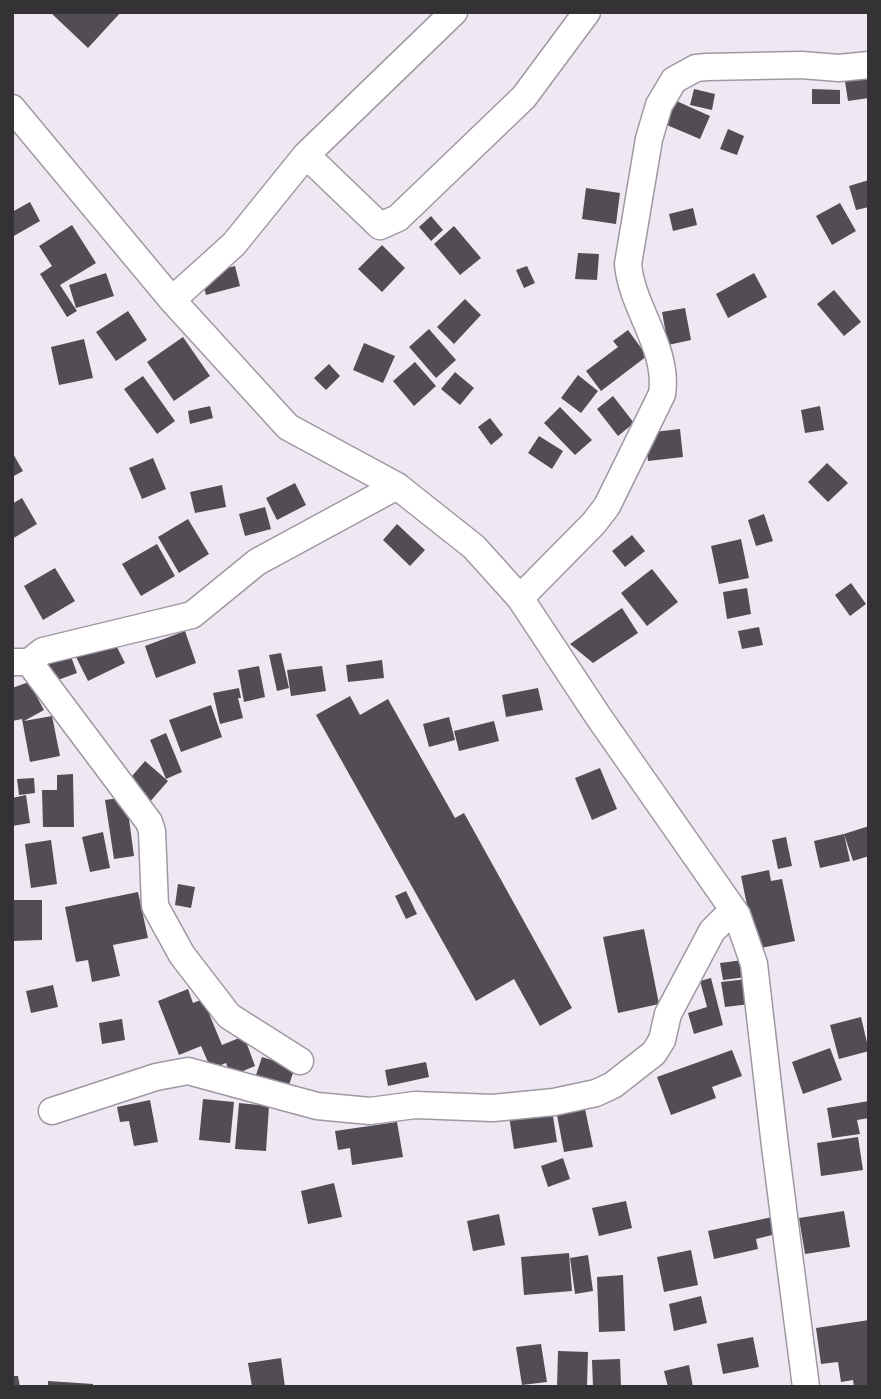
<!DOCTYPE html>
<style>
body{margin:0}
#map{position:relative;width:881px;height:1399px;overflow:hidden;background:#efe8f3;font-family:Overpass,sans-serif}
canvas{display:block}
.frame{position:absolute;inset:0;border:14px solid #353236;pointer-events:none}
</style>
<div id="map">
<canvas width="881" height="1399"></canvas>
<div class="frame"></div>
</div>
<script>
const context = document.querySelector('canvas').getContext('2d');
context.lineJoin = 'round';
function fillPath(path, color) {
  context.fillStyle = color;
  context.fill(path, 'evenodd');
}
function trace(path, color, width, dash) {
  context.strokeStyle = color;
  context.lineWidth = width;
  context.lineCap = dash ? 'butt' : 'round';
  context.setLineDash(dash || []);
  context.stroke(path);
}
fillPath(new Path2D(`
 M50,12H121L88,48Z
 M866,72L869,98L848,101L844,75Z
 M694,89L715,94L712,110L690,105Z
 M812,89L840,90V104H812Z
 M672,99L710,116L700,139L662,123Z
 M728,129L744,136L737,155L720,149Z
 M869,180V207L856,210L849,186Z
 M586,188L620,193L616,224L582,219Z
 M30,202L40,221L12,237V212Z
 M840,203L856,231L832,245L816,216Z
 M693,208L697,225L673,231L669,214Z
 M431,216L443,230L431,241L419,227Z
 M72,225L96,263L60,285L77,311L67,317L40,274L52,266L39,246Z
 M454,226L481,258L460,275L434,244Z
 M382,245L405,268L382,292L358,269Z
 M578,253L599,254L597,280L575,279Z
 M235,266L240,286L206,295L201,275Z
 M527,266L535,283L524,288L516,270Z
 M106,273L114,296L76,308L69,285Z
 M754,273L767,297L728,318L716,294Z
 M834,290L861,322L844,336L817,304Z
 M465,299L481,315L454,344L437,327Z
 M685,308L691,340L668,345L662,312Z
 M128,311L147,340L116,361L96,332Z
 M429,329L456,360L436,378L409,347Z
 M628,330L647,356L601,391L586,371L618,347L613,341Z
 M183,337L210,376L174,401L147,362Z
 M84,339L93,378L59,385L51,347Z
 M364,343L395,356L383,383L353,370Z
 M415,362L436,386L414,406L393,381Z
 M329,364L340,376L326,390L314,378Z
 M455,372L474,388L460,405L441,389Z
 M578,375L598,391L581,413L561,398Z
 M143,376L175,421L157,434L124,389Z
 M613,396L634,423L618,436L597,409Z
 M210,406L213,418L190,424L188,411Z
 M820,406L824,430L805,433L801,410Z
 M560,407L592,440L575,455L544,423Z
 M490,418L503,435L491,445L478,427Z
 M680,429L683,457L648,461L645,433Z
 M539,436L563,451L552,469L528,453Z
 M12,452L23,471L12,477Z
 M153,458L166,489L142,499L129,468Z
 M827,463L848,483L828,502L808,482Z
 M295,483L306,505L277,520L266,498Z
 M222,485L226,507L195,513L190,492Z
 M22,498L37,524L12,539V504Z
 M265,507L271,529L245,536L239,514Z
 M764,514L773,541L756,546L748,520Z
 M188,519L209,554L179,573L158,537Z
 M397,524L425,550L410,566L383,540Z
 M632,535L645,551L625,567L612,551Z
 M741,539L749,578L719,584L711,546Z
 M157,544L175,576L141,596L122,564Z
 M55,568L75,601L43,620L24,586Z
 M652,569L678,602L647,626L621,593Z
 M851,583L866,604L850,616L835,595Z
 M747,588L751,614L727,619L723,592Z
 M622,608L638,633L593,663L570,644Z
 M759,627L763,645L742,649L738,631Z
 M185,631L196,663L156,678L145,646Z
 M110,633L125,663L88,681L73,651Z
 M68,648L77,673L44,685L35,660Z
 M281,653L289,688L277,691L269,655Z
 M382,660L384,678L348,682L346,665Z
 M259,666L265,697L244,702L238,670Z
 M322,666L326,691L291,696L287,670Z
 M29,682L44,710L24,721L52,716L60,756L30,762L22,719L12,721V688Z
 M239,688L241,698H238L243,718L220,724L213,693Z
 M538,688L543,710L506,717L502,695Z
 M350,696L360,715L388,699L455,818L464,813L572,1008L540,1026L514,979L476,1001L316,715Z
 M211,705L222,737L181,752L169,720Z
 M449,717L455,740L429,747L423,724Z
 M494,721L499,741L459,751L454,731Z
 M166,733L182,772L166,779L150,740Z
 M145,761L168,781L148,804L126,783Z
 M600,768L617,809L592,820L575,778Z
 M73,774L74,827H43L42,790H57V775Z
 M34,778L35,793L19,795L17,779Z
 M26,795L30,823L12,826V798Z
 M126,797L134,856L114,859L105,800Z
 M869,826V856L853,861L844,834Z
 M103,832L110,868L90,872L82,837Z
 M844,834L850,861L820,868L814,841Z
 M786,837L792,866L778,869L772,840Z
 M51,840L57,884L31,888L25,844Z
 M769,870L771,881L782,879L795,941L756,949L741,876Z
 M178,884L195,887L191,908L175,905Z
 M406,891L417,914L406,919L395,896Z
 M138,892L148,938L113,945L120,976L92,982L88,960L76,962L65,907Z
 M12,900H42V940L12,941Z
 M644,929L659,1004L618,1013L603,937Z
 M743,960L746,977L723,980L720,963Z
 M711,978L723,1025L694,1034L688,1013L707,1007L700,981Z
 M747,979L750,1004L725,1007L721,982Z
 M53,985L58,1007L31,1013L26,991Z
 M188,989L193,1003L203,999L222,1045L244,1036L255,1066L231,1076L226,1063L211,1069L201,1046L179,1055L158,1001Z
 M861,1017L869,1051L839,1059L830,1025Z
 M122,1019L125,1040L102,1044L99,1023Z
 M830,1048L842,1080L803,1094L792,1062Z
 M732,1050L742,1076L712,1087L716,1098L671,1115L657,1077Z
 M262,1057L295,1067L288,1088L255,1078Z
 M426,1062L429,1077L388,1086L385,1070Z
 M203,1099L234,1102L230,1143L199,1140Z
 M150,1100L158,1142L134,1146L129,1121L120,1122L117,1107Z
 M869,1101V1118L857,1120L860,1134L832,1138L827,1108Z
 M239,1103L269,1106L266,1151L235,1149Z
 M584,1104L593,1147L564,1152L556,1110Z
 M552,1110L557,1142L514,1149L509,1116Z
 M397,1122L403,1157L352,1165L350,1148L338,1150L335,1131Z
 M858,1137L863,1170L821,1176L817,1143Z
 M563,1158L570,1179L548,1187L541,1166Z
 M334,1183L342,1217L308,1224L301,1191Z
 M626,1201L632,1228L599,1236L592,1208Z
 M844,1211L850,1247L805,1254L799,1218Z
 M499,1214L505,1245L473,1251L467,1221Z
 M772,1217L776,1234L756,1239L758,1249L714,1259L708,1231Z
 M691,1250L698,1285L664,1292L657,1257Z
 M569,1253L572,1291L524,1295L521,1257Z
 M588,1255L593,1291L575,1294L570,1258Z
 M623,1275L625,1331L599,1332L597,1277Z
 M701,1296L707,1323L674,1331L669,1304Z
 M869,1320V1387H854L853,1380L841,1382L838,1362L821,1364L816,1328Z
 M753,1337L759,1367L723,1374L717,1344Z
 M541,1344L547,1382L522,1385L516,1347Z
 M558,1351L588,1352L587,1387H557Z
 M281,1358L285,1387H252L248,1363Z
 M620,1359L621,1387H593L592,1360Z
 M689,1365L693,1387H668L664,1371Z
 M12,1376H18L20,1387H12Z
 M48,1381L93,1384V1387H48Z`), '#524c55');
const minor = new Path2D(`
 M12,108L172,300L288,427L397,486L474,547L520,598L598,716L737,915L754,964L775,1146L806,1387
 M306,155L380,226L398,218L524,97L587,12
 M172,300L234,244L306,155L454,12
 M520,598L594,523L607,506L662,394C669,348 632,309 628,264L649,139L659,105L674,80L696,68L707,67L801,65L839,68L869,65
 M14,662H29L43,651L192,615L257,562L397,486
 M29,662L149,822L152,831L155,906L182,955L229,1016L300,1061
 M52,1111L156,1077L188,1071L317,1106L370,1111L415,1105L493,1108L554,1102L596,1093L613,1085L654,1053L662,1040L668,1014L712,931L725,918L737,915`);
trace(minor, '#9f98a2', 29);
trace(minor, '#fff', 26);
</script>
